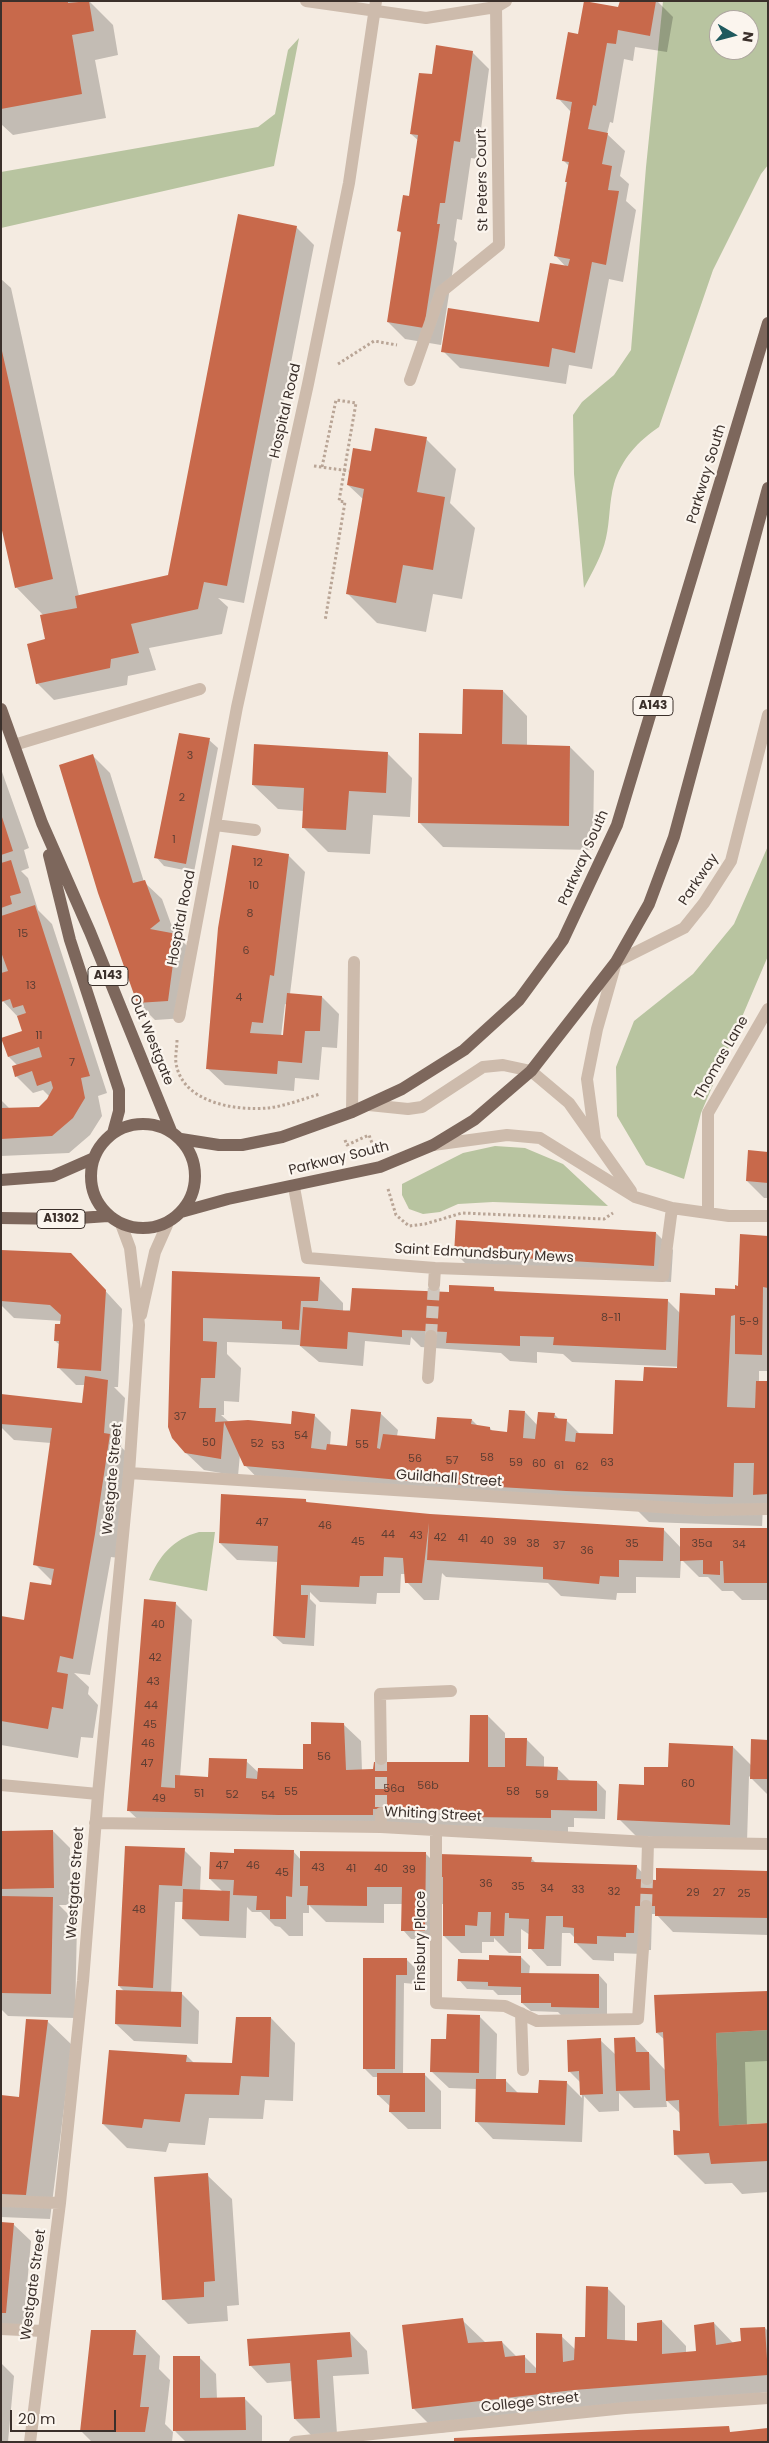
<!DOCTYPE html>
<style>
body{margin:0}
#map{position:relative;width:769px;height:2443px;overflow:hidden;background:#f4ebe1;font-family:Poppins,sans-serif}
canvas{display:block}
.frame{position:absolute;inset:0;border:2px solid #3b302b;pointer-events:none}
.north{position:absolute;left:709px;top:10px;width:50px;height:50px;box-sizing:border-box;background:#fbf5ee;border:1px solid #aea6a0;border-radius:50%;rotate:98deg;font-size:14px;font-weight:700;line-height:20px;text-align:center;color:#3b302b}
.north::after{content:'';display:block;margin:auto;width:18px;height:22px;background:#1f5a5e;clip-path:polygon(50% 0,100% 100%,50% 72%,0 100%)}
.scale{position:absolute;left:10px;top:2410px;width:106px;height:22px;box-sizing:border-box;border:2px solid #3b302b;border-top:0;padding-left:6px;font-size:15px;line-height:18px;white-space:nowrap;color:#3b302b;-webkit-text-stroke:4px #fbf5ee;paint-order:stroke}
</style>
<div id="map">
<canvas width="769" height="2443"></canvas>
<div class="frame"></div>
<div class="north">N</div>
<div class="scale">20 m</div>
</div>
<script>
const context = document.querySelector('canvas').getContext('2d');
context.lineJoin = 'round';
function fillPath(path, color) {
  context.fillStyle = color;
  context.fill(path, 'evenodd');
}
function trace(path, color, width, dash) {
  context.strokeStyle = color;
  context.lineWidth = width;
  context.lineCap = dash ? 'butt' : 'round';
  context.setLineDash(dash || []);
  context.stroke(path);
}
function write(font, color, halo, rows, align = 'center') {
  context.font = font + ' Poppins,sans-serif';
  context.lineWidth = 4.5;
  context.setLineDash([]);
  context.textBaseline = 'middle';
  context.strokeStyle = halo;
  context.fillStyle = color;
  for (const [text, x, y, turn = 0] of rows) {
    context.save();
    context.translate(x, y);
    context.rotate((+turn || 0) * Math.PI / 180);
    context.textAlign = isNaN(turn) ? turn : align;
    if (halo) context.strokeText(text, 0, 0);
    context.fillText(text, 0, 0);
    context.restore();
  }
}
fillPath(new Path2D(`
 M663,1H768V165L761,174L713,270L659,427C638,441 621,460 614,484C609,502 610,521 606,538C602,556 592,572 584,588L574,474L573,415L582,402L614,375L631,350L646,167ZM719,20H749V50H719Z
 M299,38L274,166L1,228V172L258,127L275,114L288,50Z
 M768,846V956L701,1113L684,1179L646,1165L617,1116L616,1067L634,1021L693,974L734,924Z
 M495,1146L525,1148L563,1164L608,1206L493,1202L458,1204L440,1212L423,1214L409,1209L402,1195V1184L463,1153Z
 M199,1532H215L207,1591L149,1580C159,1556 173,1539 199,1532Z
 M768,2030V2123L719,2126L716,2033Z`), '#b8c4a0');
fillPath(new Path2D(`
 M1,1H89L113,25L118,55L95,60L106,118L13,135L1,124Z
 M621,1H657L673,17L667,52L635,47L633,61L624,59L613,123L610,122L607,134L625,151L620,176L629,184L626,201L636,210L623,282L609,279L592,369L569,365L566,384L460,368L443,351L540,323L567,268L555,255L569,166L563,160L571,112L558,98L579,36L619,9Z
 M472,52L489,69L477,159L471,158L462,220L457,219L454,240L457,243L441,345L405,339L388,322L402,234L398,230L410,197L419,141L411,134L433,76Z
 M296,227L314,245L244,603L218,598L228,607L222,634L149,648L156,670L128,676L127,685L54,700L37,683L49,641L44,616L16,587L1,520V279L11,288L79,596L169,576Z
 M426,439L456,469L450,503L475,528L462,599L433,594L426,632L377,623L347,593L364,500L348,485L372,452Z
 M503,691L527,716V746L570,747L594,771L593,850L443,847L419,822L463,735Z
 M209,740L218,748L194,872L164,866L156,857Z
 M387,753L412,778L410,817L373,815L370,854L328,852L303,827L304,811L278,809L253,785Z
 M93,756L110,773L144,882L162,899L175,935L194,952L185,1018L155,1020L138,1003Z
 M1,769L29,848L24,850L29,868L21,871L28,878L38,910L52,924L107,1093L98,1096L102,1116L90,1135L69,1153L1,1156V1100L10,1109H39L50,1097L43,1090L33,1093L16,1076L18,1066L9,1057L24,1032L19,1018L1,999Z
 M288,855L305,872L290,994L322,997L339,1014L337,1048L322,1047L319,1080L295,1078L294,1091L225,1085L207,1068ZM285,1004L287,1005L285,1037L281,1036Z
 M768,1153V1198H764L747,1181Z
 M656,1233L673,1250L671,1282L473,1271L455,1253Z
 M768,1237V1371H759V1382L768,1383V1508L763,1503L762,1528V1526L649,1522L636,1509L262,1483L245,1465L240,1454L238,1476L204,1470L186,1453L170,1427L173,1272L319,1278L343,1303V1311L448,1293L493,1288L497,1292L667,1300L681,1314L740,1287ZM411,1337L421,1347L501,1353L510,1361L537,1363V1352L563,1354L572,1362L683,1367V1369L645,1383L614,1436L580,1434L566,1420H560L554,1414L538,1426L525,1412L508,1433L493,1432L490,1428L478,1426L472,1420L436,1440L397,1436L398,1430L380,1413L348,1447L330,1445L331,1432L314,1415L292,1425L229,1422L221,1415H224V1401L239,1402L241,1368L227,1354V1342L299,1345L319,1362L363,1366L365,1341L410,1345Z
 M1,1252L88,1272L122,1309L118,1387H114L125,1398L121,1447L134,1459L119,1558L111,1557L90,1675L74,1673L89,1687L88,1694L98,1705L93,1738L81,1737L78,1758L1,1745V1618L23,1621L52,1587L53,1582L35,1564L51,1443L14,1440L1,1427V1395L83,1404L85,1385H76L59,1368L60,1345L55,1341L62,1321L14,1318L1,1305Z
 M305,1500L309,1504L429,1516L664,1530L681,1548L768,1528V1600H742L733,1591H722L708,1577H699L681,1559L680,1578L636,1577V1593H617L616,1600L561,1596L548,1583L446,1577L442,1573L439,1600H424L407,1582L406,1574H401L400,1593H377L376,1604L320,1602L310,1592V1599L316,1605L314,1646L283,1644L274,1636L278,1562L237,1560L220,1543Z
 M175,1603L192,1620L180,1777L209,1778L246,1761L259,1773L304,1771L312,1746L343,1724L361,1741L362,1771L471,1764L488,1716L505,1733V1740H527L544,1757V1768H557L571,1782H597L606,1791L605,1819L574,1818V1827H568V1834L146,1827L128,1810Z
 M768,1741V1795L749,1776L747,1842L636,1836L619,1819L645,1786L669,1769L733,1747L752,1766Z
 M53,1831L70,1848L71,1905H59L77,1923L75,2018L8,2016L1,2009V1832Z
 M126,1847L184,1850L201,1867L200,1891L223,1892L210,1879L236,1854L293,1851L301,1860L425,1853L440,1868L531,1858L536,1863L636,1866L650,1881L768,1872V1935L673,1932L656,1914H652L651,1950H643V1954L614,1953V1961L593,1960L575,1942V1938L570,1933H562L561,1966H547L530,1948V1935L521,1929V1953H509L494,1938V1942H482V1953H461L444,1936V1904H433V1939H411L403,1930V1904H384V1923L326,1922L309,1905V1913H303V1936H289L280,1927L275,1926L261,1912H252L247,1907L246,1938L200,1936L183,1919L184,1902H175L171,1993L182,1994L199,2011L198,2044L134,2041L116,2024L125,1992L119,1986Z
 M521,1957L530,1966L529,1975H599L607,1984V2016L561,2015L558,2012L531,2011L522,2003V1995H498L493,1990L467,1989L459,1980L490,1961Z
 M365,1959H406L415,1968V1984L404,1983L403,2074H424L441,2091V2129H408L390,2112L391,2107L378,2095L379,2077H373L364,2068Z
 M768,1992V2061L745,2062L747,2126L768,2124V2192L742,2194L732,2183L705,2184L675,2154L681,2132V2114L666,2100L667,2107L634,2108L619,2093V2111L599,2112L584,2096L582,2142L493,2139L476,2121L477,2089L449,2088L431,2071L447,2041L480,2017L497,2034L496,2080L506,2081L519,2094H539L566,2082L582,2098L581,2083L569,2071L600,2040L616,2055L635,2038L666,2071L665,2040L657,2033Z
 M271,2018L295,2043L293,2101L265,2100L263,2119L209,2118L205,2145L169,2143L166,2152L127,2148L103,2124L110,2051L187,2056L194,2063L234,2064Z
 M47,2021L72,2045L50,2219L1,2217V2131L20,2098Z
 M207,2175L232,2199L239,2305L227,2306L228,2321L188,2324L163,2299Z
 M1,2223L13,2224L31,2241L23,2330L1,2328Z
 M608,2289L625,2306V2341L638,2342L662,2321L686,2346V2353L697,2352L714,2323L734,2344L741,2343L765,2328L768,2331V2392L438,2433L413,2408L462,2320L486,2343L502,2342L517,2357H525L537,2369L561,2336L576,2350L586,2338Z
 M136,2331L160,2356L159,2369L170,2380L165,2424L173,2432L172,2442H92L82,2432Z
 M350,2333L367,2351L369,2374L333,2376L337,2434L312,2436L295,2419L292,2381L267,2383L250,2365Z
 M199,2357L216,2374L217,2399H245L262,2416V2442H186L174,2430Z
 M1,2363L14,2376L8,2442H1Z`), '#0003');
fillPath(new Path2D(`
 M1,1H68V3L89,1L94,31L72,35L82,94L1,109Z
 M584,1L618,7L620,1H656L650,36L618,30L616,44L607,43L596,106L593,105L588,129L608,133L602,164L612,166L608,190L619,191L606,265L592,262L575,353L552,348L549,367L441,352L448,308L539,322L550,263L568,266L570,259L554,256L567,182H565L569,162L562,161L572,102L556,99L568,32L578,34Z
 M436,45L473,51L460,142L454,141L445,203H440L437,224H440L424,328L387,322L401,232L397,231L403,195L409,196L418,135L410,134L419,73L432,74Z
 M238,214L297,226L227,586L204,582L198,609L131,624L139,653L111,659L110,668L36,684L27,644L45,639L40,615L77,608L75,596L168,575Z
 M2,351L53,579L15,588L1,526Z
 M375,428L427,437L417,492L445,497L433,570L403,565L396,603L346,594L364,489L347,485L353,448L371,451Z
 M463,689L503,690L502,744L570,746L569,826L418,823L419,733L462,734Z
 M179,733L210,738L186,864L154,858Z
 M254,744L388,752L386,793L349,791L346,830L302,828L304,788L252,785Z
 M93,754L133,883L145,880L160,921L150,929L177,934L168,1001L137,1003L98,893L59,765Z
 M1,814L13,851L1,855Z
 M232,845L289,854L274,976L270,975L263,1023L252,1022L250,1033L283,1035L287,993L322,996L320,1031H305L302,1063L278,1061L277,1074L206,1069L218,928Z
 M11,860L21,893L10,896L12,904L1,908V863Z
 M35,905L90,1076L81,1078L85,1098L73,1118L52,1136L1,1139V1108L39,1107L47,1099L53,1088L51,1081L37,1086L32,1071L15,1077L12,1066L42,1057L39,1047L8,1057L1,1038L22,1031L17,1016L26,1013L23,1005L13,1008L10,999L1,1002V973L8,971L1,952V916Z
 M748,1150L768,1152V1183L746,1181Z
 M456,1220L656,1232L654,1266L454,1254Z
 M740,1234L768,1236V1288L763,1287L762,1355L735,1354V1315L731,1316L727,1407L755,1408L756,1381H768V1494L753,1495L754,1463H734L733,1497L566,1491L433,1483L244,1466L224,1422L221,1459L185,1453L172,1438L168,1427L172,1271L320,1277L318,1301H301L299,1330L282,1329V1321L203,1318V1341L217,1342L215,1378H201L199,1408H216L215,1422L248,1420L291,1424L292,1411L315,1414L311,1448L326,1450L327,1444L347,1446L351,1409L381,1412L377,1448L380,1449L383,1434L435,1439L437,1417L472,1419L471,1424L490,1427V1430L507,1432L509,1410L525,1411L523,1438L535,1439L538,1412L555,1413L554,1418L567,1419L565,1441L575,1442L576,1433L613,1434L615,1380L643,1381L644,1367L677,1368L680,1293L715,1295V1288L735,1289V1285L738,1286Z
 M1,1250L71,1253L106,1290L101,1371L57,1368L59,1341H54L55,1324H60L61,1315L50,1305L1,1301Z
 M449,1285L494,1287V1291L668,1299L666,1350L553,1345L554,1337L520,1336V1346L449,1343H446L447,1332L402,1330V1337L348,1332L347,1349L300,1346L303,1307L350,1311L352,1288L449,1292Z
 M85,1376L108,1380L104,1433L110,1434L95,1534L73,1659L60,1656L57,1672L68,1674L63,1709L52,1707L48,1729L1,1721V1616L24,1620L30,1582L51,1585L54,1569L33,1565L52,1428L1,1424V1394L82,1403Z
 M221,1494L306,1499V1502L430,1514L664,1528L663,1561L619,1560V1577L600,1576L599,1584L543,1579V1567L427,1560L429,1523L422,1583H405L403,1558L384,1557L383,1576H360L359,1587L301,1585V1595H308L305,1638L273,1636L278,1546L219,1543Z
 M680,1528H768V1583H724L723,1561H720V1575L703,1574V1560L680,1561Z
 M144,1599L176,1602L161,1787L175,1788V1775L208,1777L209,1758L247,1759L246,1778L257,1779L258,1768L303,1769V1744H311V1722L344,1723L346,1770L373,1769L374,1762H469L470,1715H488V1767H505V1738H527L526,1766L558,1767L557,1780L597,1781V1811L551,1810V1818L465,1817V1810L373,1809V1815H278L127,1811Z
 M751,1739L768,1740V1779H750Z
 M669,1743L733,1746L730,1825L617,1820L619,1784L644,1785V1767H668Z
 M53,1830L54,1888L1,1889V1831Z
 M125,1846L185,1848L182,1886L159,1885L153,1988L118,1986Z
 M234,1849L294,1850L292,1897L286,1896V1919H270V1910H256L257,1896L233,1895L234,1880L209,1879L210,1852L234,1853Z
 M300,1851L426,1852L425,1931H401L402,1887H367V1906L307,1905L308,1886H300Z
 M439,1854L532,1857L531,1862L637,1865L636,1879L656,1880V1868L768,1871V1918L655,1916V1906H635L634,1933H626V1937L597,1936V1944L574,1943V1928L563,1927V1916H546L544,1949H528L529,1919L509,1918V1913H505L504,1936H490L491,1912H478L477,1926L465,1925V1936H443V1877H439Z
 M183,1889L230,1891L229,1921L182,1919Z
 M1,1896L53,1897L51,1994L1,1993Z
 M489,1955L521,1956V1973L599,1974V2008L551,2007V2003H521V1987L488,1986V1982L457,1981L458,1959L489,1960Z
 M363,1958H407V1975H396L395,2069H363Z
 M116,1990L182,1992L181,2027L115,2024Z
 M768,1991V2030L716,2033L719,2126L768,2123V2161L711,2164L709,2153L674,2155L673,2130L680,2131L679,2100L666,2101L663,2032L656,2033L654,1995Z
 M447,2014L480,2015L479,2073L430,2072L431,2039H446Z
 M236,2017H271L269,2077L241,2076L239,2095L185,2094L180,2122L144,2119L142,2128L102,2124L109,2050L187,2055L186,2062L232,2063Z
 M26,2019L48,2020L26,2195L1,2194V2095L19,2097Z
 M635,2037L636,2052H649L650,2090L616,2091L614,2038Z
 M601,2038L603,2094L580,2095L579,2071L568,2072L567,2040Z
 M377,2073H425V2112H389L390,2095H377Z
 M476,2079H506V2092L538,2093L539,2080L567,2081L565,2125L475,2122Z
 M208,2173L215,2281L204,2282V2297L162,2300L154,2177Z
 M1,2222L14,2223L6,2313H1Z
 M586,2286L608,2287L607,2339L637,2341V2323L662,2320V2354L696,2351L694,2325L714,2322L716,2345L741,2341L740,2328L765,2327L768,2375L574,2390L412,2409L402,2325L463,2318L468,2343L502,2341L505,2357L525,2355V2373H536V2333L562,2334L563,2362L574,2360L575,2337H585Z
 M91,2330H136L133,2355H146L140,2407H149L145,2432H80Z
 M350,2332L352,2357L317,2360L320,2418L294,2419L290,2363L249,2366L247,2339Z
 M173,2356H200V2398L245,2397L246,2430L173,2431Z
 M729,2426L730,2432L768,2428V2442H454V2438Z`), '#c8694b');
trace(new Path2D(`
 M431,1336L434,1285
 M381,1759V1813
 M646,1906L647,1879`), '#cfc6bd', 12, [12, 6]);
trace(new Path2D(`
 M338,364L374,341L397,345
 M314,466L349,471
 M322,467L336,400L356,403L339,501L345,502L325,621
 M177,1040C177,1048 175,1056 176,1063C182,1103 236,1111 268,1108C285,1106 303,1099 320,1094
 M345,1140L347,1145L369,1135L372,1143
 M388,1189L396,1215L409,1226L425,1224L462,1213L604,1219L613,1213`), '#b9a596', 3, [2.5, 2.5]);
trace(new Path2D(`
 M306,1L426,18L496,7L506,1
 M410,380L441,292L499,245L496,7
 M14,745L200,689
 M215,825L255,830
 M179,1017L237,707L308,384L349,183L376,1
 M369,1105L408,1109L422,1107L483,1067L503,1065L531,1071L569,1103L631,1191
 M352,1112L354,962
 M595,1139L587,1079L597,1029L616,962L684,928L704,903L731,861L768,715
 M433,1145L507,1135L540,1138L635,1197L672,1208L729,1216H768
 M294,1187L307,1258L435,1268L663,1276L672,1208
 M708,1213V1113L768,1009
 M434,1285L435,1268
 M141,1315L155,1252L167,1225
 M428,1378L431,1336
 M129,1473L706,1510L768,1509
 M381,1759L380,1694L451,1691
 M1,1785L98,1794
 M95,1823L381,1827L648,1842L768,1844
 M381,1827V1813
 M436,1831V2003L505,2006L537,2021L638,2019L646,1906
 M647,1879L648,1842
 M521,2013L523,2070
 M1,2201L60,2203
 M1,2329L43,2331
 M30,2442L60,2203L83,1981L98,1794L129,1473L139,1325L130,1248L121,1224
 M295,2442L625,2408L768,2398`), '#cdbbac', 12);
trace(new Path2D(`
 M1,709L42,823L90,932L171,1131
 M49,855L70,940L119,1090V1111L113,1133
 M91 1176a52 52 0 1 1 104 0a52 52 0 1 1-104 0Z
 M181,1139L219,1145H242L282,1137L352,1112L402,1089L464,1050L519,1000L563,940L617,825L768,323
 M1,1180L53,1176L94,1158
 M181,1212L228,1199L380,1167L433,1145L474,1120L531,1071L616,962L649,904L674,837L768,488
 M1,1218L65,1219L108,1216`), '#7d675c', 12);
write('11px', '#5e3e33', null, [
 ["3",190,756],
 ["2",182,798],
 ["1",174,840],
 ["12",258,863],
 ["10",254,886],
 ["8",250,914],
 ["15",23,934],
 ["6",246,951],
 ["13",31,986],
 ["4",239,998],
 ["11",39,1036],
 ["7",72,1063],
 ["8-11",611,1318],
 ["5-9",749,1322],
 ["37",180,1417],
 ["54",301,1436],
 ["50",209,1443],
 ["52",257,1444],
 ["55",362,1445],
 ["53",278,1446],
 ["58",487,1458],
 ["56",415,1459],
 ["57",452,1461],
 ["59",516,1463],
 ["63",607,1463],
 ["60",539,1464],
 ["61",559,1466],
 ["62",582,1467],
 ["47",262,1523],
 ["46",325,1526],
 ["44",388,1535],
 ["43",416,1536],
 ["42",440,1538],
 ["41",463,1539],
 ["40",487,1541],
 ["45",358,1542],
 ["39",510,1542],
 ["38",533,1544],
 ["35",632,1544],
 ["35a",702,1544],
 ["34",739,1545],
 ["37",559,1546],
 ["36",587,1551],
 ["40",158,1625],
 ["42",155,1658],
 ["43",153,1682],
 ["44",151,1706],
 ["45",150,1725],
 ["46",148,1744],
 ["56",324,1757],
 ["47",147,1764],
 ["60",688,1784],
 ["56b",428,1786],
 ["56a",394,1789],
 ["55",291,1792],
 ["58",513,1792],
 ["51",199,1794],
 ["52",232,1795],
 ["59",542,1795],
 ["54",268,1796],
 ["49",159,1799],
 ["47",222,1866],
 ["46",253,1866],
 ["43",318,1868],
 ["41",351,1869],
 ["40",381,1869],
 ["39",409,1870],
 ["45",282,1873],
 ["36",486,1884],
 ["35",518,1887],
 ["34",547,1889],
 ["33",578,1890],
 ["32",614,1892],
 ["29",693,1893],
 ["27",719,1893],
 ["25",744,1894],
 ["48",139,1910]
]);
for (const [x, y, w] of [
 [653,706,40],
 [108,976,40],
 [61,1219,48]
]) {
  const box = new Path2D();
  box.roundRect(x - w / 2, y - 9.5, w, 19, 4);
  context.fillStyle = '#fbf5ee';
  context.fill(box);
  trace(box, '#3b302b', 1);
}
write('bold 12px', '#3b302b', null, [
 ["A143",653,706],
 ["A143",108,976],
 ["A1302",61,1219]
]);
write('14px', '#3b302b', '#fbf5ee', [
 ["St Peters Court",483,180,-91],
 ["Hospital Road",286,411,-77],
 ["Parkway South",707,474,-73],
 ["Parkway South",584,858,-66],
 ["Parkway",699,880,-56],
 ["Hospital Road",182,918,-79],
 ["Out Westgate",151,1040,68],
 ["Thomas Lane",722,1058,-60],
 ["Parkway South",339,1159,-14],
 ["Saint Edmundsbury Mews",484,1254,3],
 ["Westgate Street",113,1479,-85],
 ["Guildhall Street",449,1479,4],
 ["Whiting Street",433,1815,3],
 ["Westgate Street",76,1883,-86],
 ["Finsbury Place",421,1941,-90],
 ["Westgate Street",34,2285,-82],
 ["College Street",530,2403,-6]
]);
</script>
